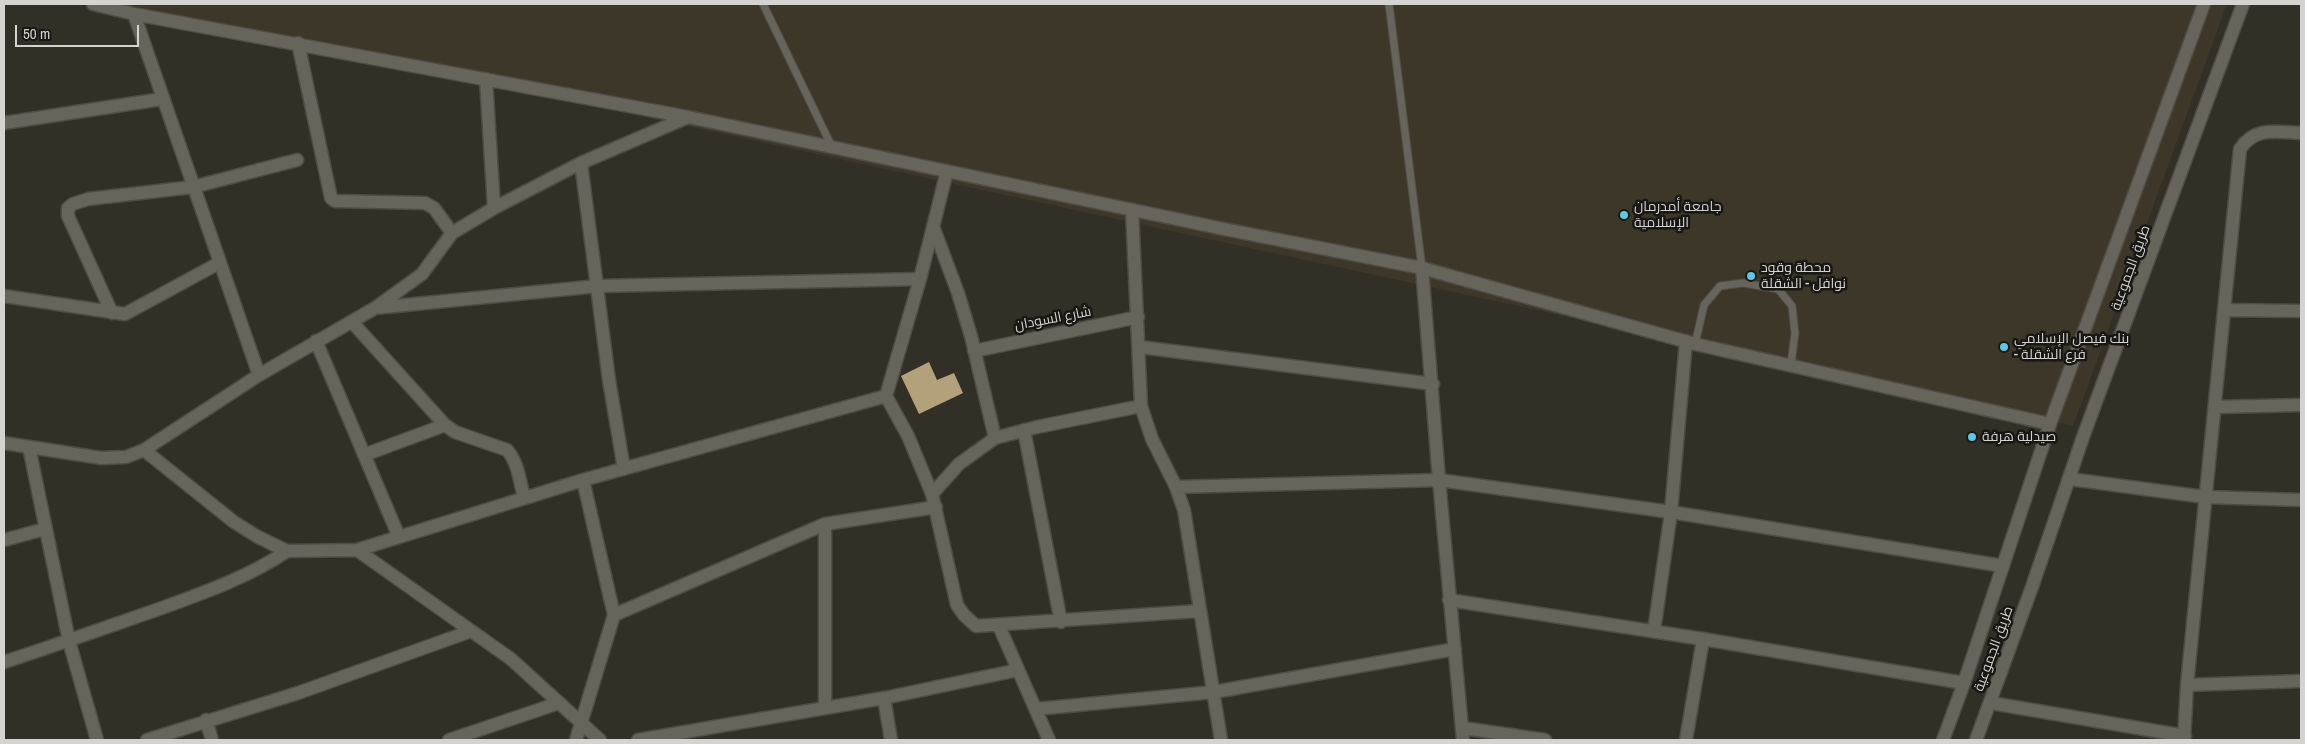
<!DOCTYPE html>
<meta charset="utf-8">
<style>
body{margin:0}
#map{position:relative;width:2305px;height:744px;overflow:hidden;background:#322f27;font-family:"Archivo Narrow",sans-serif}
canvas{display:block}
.frame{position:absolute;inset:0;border:5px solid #d5d3cf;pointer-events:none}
.scale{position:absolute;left:15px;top:25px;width:124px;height:22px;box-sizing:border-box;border:2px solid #d5d3cf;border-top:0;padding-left:6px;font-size:15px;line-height:18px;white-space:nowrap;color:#d5d3cf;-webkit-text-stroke:4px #181714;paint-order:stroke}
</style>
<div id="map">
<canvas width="2305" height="744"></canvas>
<div class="frame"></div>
<div class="scale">50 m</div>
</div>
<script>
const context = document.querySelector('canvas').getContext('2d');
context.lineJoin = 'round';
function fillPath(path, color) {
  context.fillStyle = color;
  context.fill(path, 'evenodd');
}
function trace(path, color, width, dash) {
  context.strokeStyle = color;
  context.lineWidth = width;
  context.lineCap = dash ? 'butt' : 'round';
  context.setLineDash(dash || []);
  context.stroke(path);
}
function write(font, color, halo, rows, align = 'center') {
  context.font = font + ' "Archivo Narrow",Cairo,sans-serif';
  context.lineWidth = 5;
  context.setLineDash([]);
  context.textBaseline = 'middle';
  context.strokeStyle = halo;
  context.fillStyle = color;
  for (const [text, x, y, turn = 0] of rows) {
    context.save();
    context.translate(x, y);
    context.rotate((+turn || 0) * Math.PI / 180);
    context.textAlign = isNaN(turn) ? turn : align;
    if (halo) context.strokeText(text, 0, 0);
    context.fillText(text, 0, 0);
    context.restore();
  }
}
fillPath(new Path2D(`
 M122,4H2227L2073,426Z`), '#3d3729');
fillPath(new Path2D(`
 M929,362L937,380L954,373L963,393L919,414L901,376Z`), '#b2a17a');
const lane = new Path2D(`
 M763,4L832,147
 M1389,4L1422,268
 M1695,344L1704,305L1720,286L1743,283L1778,289L1792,306L1795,333L1791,364`);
const street = new Path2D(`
 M93,4L134,14L688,117L1224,229L1422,268L1695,344L2050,424
 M134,14L259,375
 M298,43L331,198L335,201L425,203L434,208L452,233
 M486,79L494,208
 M4,123L162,99
 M581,163L609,380L624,469
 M1132,210L1141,406L1152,439L1176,487L1184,510L1221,740
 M933,226L958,293L971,336L995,438
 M1422,268L1439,480L1463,740
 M4,296L125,314L219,263
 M375,308L598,286L920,279L947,171
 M2225,310L2301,311
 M112,313L68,216V208L73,204L88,199L193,187L297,160
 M352,322L445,425L455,432L507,450C518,462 520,482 524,498
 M316,341L399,537
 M1140,347L1433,384
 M974,351L1138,317
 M886,396L908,436L932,494L957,605L964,615L976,626L1199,611
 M2215,407L2301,405
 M1024,430L1061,622
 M4,443L101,458L126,457L144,450L234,522L258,537L287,551L357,550L583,480L886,396L920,279
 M29,447L69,641L97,740
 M144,450L259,375L375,308L422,274L452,233L494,208L581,163L688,117
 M364,455L445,425
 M2070,479L2205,497L2301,500
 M1176,487L1439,480L1671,512L2003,566
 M932,494L959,464L995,438L1037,427L1141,406
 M825,524V707
 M4,540L45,529
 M357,550L511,659L600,740
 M1449,600L1703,639L1964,683
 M614,615L825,524L936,507
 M999,626L1049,740
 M1654,631L1671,512L1686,341
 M4,662C56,645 107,627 159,609C203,593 247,578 287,551
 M2187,685L2301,681
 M884,698L891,740
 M1991,703L2185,736
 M1036,709L1214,692L1455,649
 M206,720L212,740
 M1463,728L1545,740
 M147,740L298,693L471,631
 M449,740L559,703
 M576,740L614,615L583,480
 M638,740L884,698L1018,670
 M1686,740L1703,639
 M2184,740L2187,685L2240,149C2255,126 2277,132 2301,133`);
const secondary = new Path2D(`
 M1943,740L1964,683L2050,424L2204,4
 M1976,740L2032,587L2083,437L2243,4`);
trace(lane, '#4e4c45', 9);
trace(street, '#4e4c45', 15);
trace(secondary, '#4e4c45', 15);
trace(lane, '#67645b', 7);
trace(street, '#67645b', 12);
trace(secondary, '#67645b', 12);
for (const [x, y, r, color] of [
 [1624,215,5,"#5ac8e6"],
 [1751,276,5,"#5ac8e6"],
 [2004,347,5,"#5ac8e6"],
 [1972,437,5,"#5ac8e6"]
]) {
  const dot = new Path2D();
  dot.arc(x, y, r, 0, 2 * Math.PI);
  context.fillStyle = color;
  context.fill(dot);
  trace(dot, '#181714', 2);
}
write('14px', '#d5d3cf', '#181714', [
 ["جامعة أمدرمان",1634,207],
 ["الإسلامية",1634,223],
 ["محطة وقود",1761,268],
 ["نوافل - الشقلة",1761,284],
 ["بنك فيصل الإسلامي",2014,339],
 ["- فرع الشقلة",2014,355],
 ["صيدلية هرفة",1982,437]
], 'left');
write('14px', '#d5d3cf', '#181714', [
 ["طريق الجموعية",2131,268,-70],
 ["شارع السودان",1053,319,-11],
 ["طريق الجموعية",1994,649,-70]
]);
</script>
